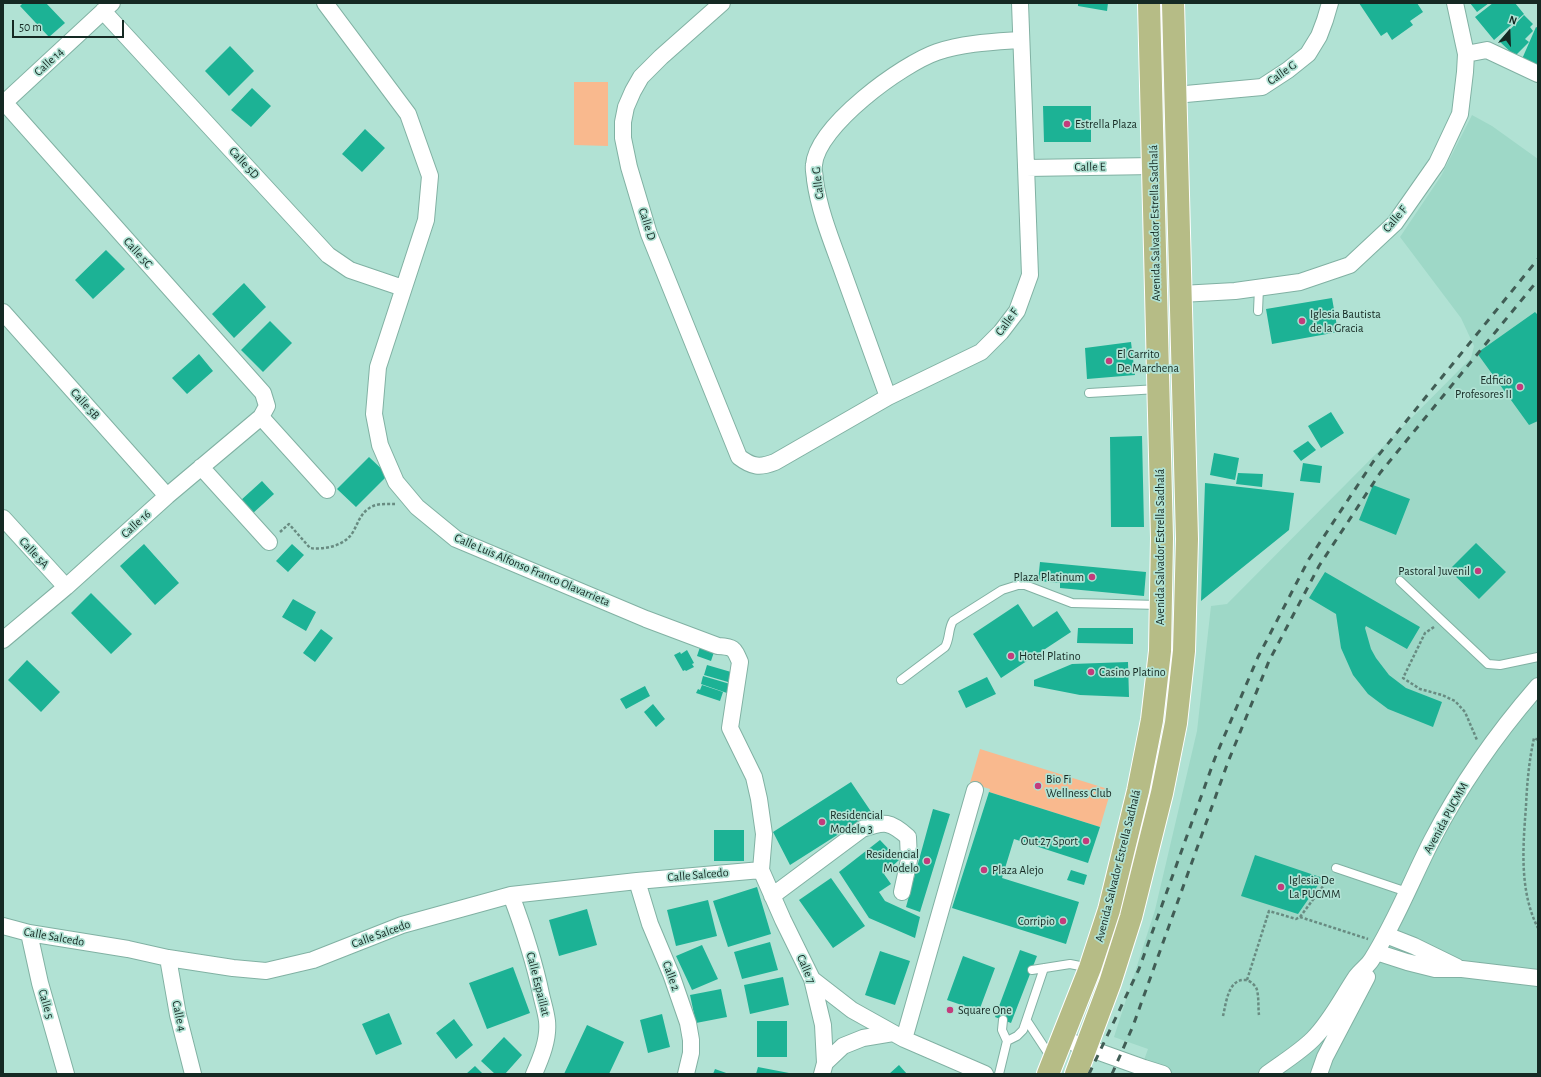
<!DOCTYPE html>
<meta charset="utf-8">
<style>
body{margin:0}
#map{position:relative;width:1541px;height:1077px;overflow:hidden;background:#b1e2d4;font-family:"Alegreya Sans",sans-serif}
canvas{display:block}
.frame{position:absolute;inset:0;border:4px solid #152923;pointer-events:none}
.north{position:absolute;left:1489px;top:12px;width:40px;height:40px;-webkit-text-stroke:3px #b1e2d4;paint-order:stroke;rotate:19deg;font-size:11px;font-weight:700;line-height:16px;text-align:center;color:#152923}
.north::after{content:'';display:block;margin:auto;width:14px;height:18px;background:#152923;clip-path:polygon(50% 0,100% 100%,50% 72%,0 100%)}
.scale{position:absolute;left:12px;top:20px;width:112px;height:18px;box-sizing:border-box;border:2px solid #152923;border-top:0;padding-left:5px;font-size:12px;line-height:14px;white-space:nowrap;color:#152923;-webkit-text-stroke:3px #b1e2d4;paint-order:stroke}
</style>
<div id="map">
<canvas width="1541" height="1077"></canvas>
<div class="frame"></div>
<div class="north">N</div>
<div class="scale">50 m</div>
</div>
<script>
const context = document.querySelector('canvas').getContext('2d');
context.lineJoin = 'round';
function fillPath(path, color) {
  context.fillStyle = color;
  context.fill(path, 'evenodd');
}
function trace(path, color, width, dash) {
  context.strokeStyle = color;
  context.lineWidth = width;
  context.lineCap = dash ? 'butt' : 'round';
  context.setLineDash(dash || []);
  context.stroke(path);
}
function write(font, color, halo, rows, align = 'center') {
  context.font = font + ' "Alegreya Sans",sans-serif';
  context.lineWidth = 3.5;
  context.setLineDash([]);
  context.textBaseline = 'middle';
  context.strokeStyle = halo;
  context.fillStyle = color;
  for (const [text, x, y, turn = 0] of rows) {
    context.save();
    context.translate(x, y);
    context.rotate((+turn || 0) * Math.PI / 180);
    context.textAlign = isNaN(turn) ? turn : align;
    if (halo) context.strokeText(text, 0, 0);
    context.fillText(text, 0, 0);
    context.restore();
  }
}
fillPath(new Path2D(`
 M1472,115L1492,126L1538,159V1074H1139L1148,1049L1114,1037L1155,910L1197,731L1211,606L1227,604L1471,358L1474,346L1461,318L1400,237L1441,176Z`), '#9ed8c7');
fillPath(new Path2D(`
 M574,82H608V146L574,145Z
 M980,749L1111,790L1100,827L989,792L990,789L970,783Z`), '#f9b98e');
fillPath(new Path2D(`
 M23,3H46L65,23L49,37L20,6Z
 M1078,3H1108L1107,11L1078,6Z
 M1359,3H1417L1423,12L1410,21L1413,25L1392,40L1387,32L1381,36Z
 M1470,3H1489L1477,12Z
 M1493,3H1515L1524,14L1494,40L1475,17Z
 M1524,15L1533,24L1530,27L1533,31L1525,39L1529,42L1515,56L1499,41Z
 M1536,27L1538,28V66L1522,59Z
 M230,46L254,71L229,96L205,71Z
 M252,88L271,106L251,127L231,110Z
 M1043,106H1091V142H1044Z
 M365,129L385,148L362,172L342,154Z
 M106,250L125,269L93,299L75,280Z
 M244,283L266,307L234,338L212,314Z
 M1332,298L1338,332L1272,344L1266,309Z
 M1535,312L1538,315V421L1529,425L1477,353Z
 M270,321L292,343L263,372L241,350Z
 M1131,342L1135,375L1087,379L1085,348Z
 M199,354L213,371L187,394L172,378Z
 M1331,412L1344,433L1321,448L1308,426Z
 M1142,436L1144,527H1111L1110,437Z
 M1308,441L1316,450L1301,461L1293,451Z
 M1214,453L1239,458L1235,480L1210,475Z
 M369,457L388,475L356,507L337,489Z
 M1303,463L1322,466L1320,483L1300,481Z
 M1238,473L1263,474L1262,487L1236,484Z
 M262,481L274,494L252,514L240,501Z
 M1205,483L1294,493L1289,530L1201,601Z
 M1373,485L1410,499L1396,535L1359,520Z
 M1476,543L1506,572L1479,599L1449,570Z
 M144,544L179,583L155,605L120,566Z
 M292,544L304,555L288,572L276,561Z
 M1040,562L1146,572L1144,596L1060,588V583L1038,581Z
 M1325,572L1420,627L1407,649L1366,626L1365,628L1371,649L1376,658L1389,675L1406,688L1442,702L1433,727L1388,709L1368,694L1353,675L1341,648L1336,614L1309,598Z
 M91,593L132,634L111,654L71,613Z
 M293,599L316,612L306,631L282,617Z
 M1018,604L1033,627L1057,611L1071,632L1001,678L973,634Z
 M1078,628H1133V644L1077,643Z
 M321,629L333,638L315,662L303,653Z
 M700,647L714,652L711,661L697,656Z
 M687,650L694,663L692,664L694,667L686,671L685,670L683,671L674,655L680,652L681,654Z
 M27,660L60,692L41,712L8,680Z
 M1128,662L1129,697L1080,695L1034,686V680L1072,664Z
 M707,665L731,672L728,682L704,675Z
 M703,676L730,684L727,693L701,684Z
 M987,677L996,694L966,708L958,691Z
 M702,685L723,692L720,701L696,693L698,689L700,690Z
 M645,686L650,696L626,709L620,699Z
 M653,704L665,719L656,727L644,712Z
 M851,782L872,813L790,865L773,832Z
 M989,792L1100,827L1088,863L1014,839L1002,878L1079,902L1066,944L952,908Z
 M933,809L950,814L920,912L906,907Z
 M714,830H744V861H714Z
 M880,840L899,860L884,874L891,884L879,892L885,901L920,917L915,938L869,918L839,872Z
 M1255,855L1323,878L1298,914L1241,896Z
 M1071,870L1087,875L1084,885L1067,880Z
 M831,878L865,926L833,948L799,900Z
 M757,887L771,934L728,947L713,901Z
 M708,900L717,936L676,946L667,910Z
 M587,909L597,945L559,956L549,920Z
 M770,942L778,970L742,979L734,952Z
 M702,945L718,979L692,990L676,956Z
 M1020,950L1037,956L1011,1023L995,1017Z
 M880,951L910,961L895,1005L865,995Z
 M963,956L995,968L979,1011L947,1000Z
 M513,967L530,1013L487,1029L469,983Z
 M783,977L789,1005L750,1014L744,985Z
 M721,989L727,1017L696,1023L690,995Z
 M389,1013L402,1044L376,1055L362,1024Z
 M662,1014L670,1047L648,1053L640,1020Z
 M454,1019L473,1045L456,1059L436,1033Z
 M757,1021H787V1057H757Z
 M587,1025L624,1042L609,1074H564Z
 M504,1037L522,1055L505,1074H495L481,1061Z
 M899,1065L907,1074H889Z
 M475,1066L483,1074H466Z
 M758,1067L789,1073V1074H756Z
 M715,1069L729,1074H713Z`), '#1cb295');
const lane = new Path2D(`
 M1258,311L1259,288
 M1089,393L1158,389
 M1400,581L1488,664L1500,665L1538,657
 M901,680L945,647C950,639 948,629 953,621L1002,590L1018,585H1025L1072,603L1160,605
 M1336,868L1407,892
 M1032,970L1070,964L1090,968
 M1027,1021L1052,1059
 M1007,1041L1017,1036L1023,1030L1044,968
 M999,1074L1007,1041L1002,1030L1003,1020`);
const street = new Path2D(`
 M325,3L408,114L430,176L426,220L378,367L374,414L380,445L396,482L417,507L456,539L646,619L718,646C734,647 734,648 740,662L730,728L754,777L759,799L764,834L761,870L783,920L812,979L823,1025L825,1063L822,1074
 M722,3L661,57L641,77L633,91L626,107L623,122V138L629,167L649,234L739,457C752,467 760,468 775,462L888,397L981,352L1001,332L1017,311L1030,275L1020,3
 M103,11L328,255L350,270L403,288
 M1466,54L1487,50L1538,74
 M1175,95L1262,87L1288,70L1308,54L1319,36L1325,20L1330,3
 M3,104L112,3
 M1026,168L1154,166
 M1181,294L1235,291L1300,282L1350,265L1395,223L1437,163L1460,114L1465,72L1466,54L1455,3
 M3,312L167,496
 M888,397C872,353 856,308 840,264C830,237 819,209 815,180C815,175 813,170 814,165C817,126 902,64 937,52C964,43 992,42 1021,40
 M261,417L327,490
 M201,467L269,542
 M3,518L66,587
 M3,640L66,587L167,496L261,417L267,406L263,393L5,103
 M637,881L650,924L671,974L688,1023L691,1040V1053L686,1074
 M511,895C523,927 534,960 541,994C543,1003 546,1012 547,1021C549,1039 541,1058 534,1074
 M772,896L862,829C885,821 890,821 908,837L909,860L902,892
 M3,926L29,933L128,949L168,958L233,968L266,971L313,960L402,925L511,895L637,881L761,870
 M29,933L40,983L66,1074
 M1386,935L1414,946L1457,967
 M1376,952L1407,962L1435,969H1462L1538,978
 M168,958L178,1015L193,1074
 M812,979L852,1010L904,1039L985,1074
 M904,1039L975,790
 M1063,1039L1144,1068L1163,1074
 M825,1063L843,1046L863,1038L893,1033
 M1267,1074C1282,1063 1300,1052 1313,1039C1331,1021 1342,998 1356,977C1361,970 1368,966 1372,959C1396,921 1412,879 1432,840C1461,784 1497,733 1538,686
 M1319,1074L1325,1057L1367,977`);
const primary = new Path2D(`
 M1048,1074L1090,968L1109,910L1138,791L1152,720L1160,651L1162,538L1149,3
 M1076,1074L1110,983L1131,917L1162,793L1176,723L1184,651L1187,539L1173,3`);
trace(lane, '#81b1a3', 10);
trace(street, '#81b1a3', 18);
trace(primary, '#fff', 24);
trace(new Path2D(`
 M280,532L289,524L310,548C324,550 345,546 353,532C358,523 360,515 368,509C375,503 386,504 395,504
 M1434,627L1425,633L1403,678L1420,689L1442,695L1455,701L1465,712L1477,740
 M1538,740L1534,738C1529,761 1527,783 1526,806C1523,846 1519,891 1538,928
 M1300,917L1330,877
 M1247,980L1269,911L1296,919L1300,917L1368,939
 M1223,1016C1226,1004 1228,978 1246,980C1251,981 1256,986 1257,990C1259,998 1258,1008 1259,1015`), '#688b81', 2.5, [3, 2]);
trace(lane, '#fff', 8);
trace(street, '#fff', 16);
trace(primary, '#b6bc86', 22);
trace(new Path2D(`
 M1089,1074L1139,969L1215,758L1258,657L1309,559L1373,462L1538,259
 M1112,1074L1133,1026L1228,762L1269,661L1319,566L1380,473L1538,280`), '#415d55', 3, [7, 7]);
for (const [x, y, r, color] of [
 [1067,124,4,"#c33c7c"],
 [1302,321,4,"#c33c7c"],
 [1109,361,4,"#c33c7c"],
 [1520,387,4,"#c33c7c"],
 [1478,571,4,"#c33c7c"],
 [1092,577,4,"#c33c7c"],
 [1011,656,4,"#c33c7c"],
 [1091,672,4,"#c33c7c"],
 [1038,786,4,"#c33c7c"],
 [822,822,4,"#c33c7c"],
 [1086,841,4,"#c33c7c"],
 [927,861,4,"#c33c7c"],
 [984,870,4,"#c33c7c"],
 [1281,887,4,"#c33c7c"],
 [1063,921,4,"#c33c7c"],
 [950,1010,4,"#c33c7c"]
]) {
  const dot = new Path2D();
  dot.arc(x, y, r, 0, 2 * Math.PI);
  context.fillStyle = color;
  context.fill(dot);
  trace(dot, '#b1e2d4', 1.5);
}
write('12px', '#152923', '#b1e2d4', [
 ["Calle 14",49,62,-43],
 ["Calle G",1282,73,-35],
 ["Calle 5D",244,163,47],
 ["Calle E",1090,167,-1],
 ["Calle G",818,183,-97],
 ["Calle F",1395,219,-50],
 ["Avenida Salvador Estrella Sadhalá",1155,223,-91],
 ["Calle D",647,224,72],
 ["Calle 5C",138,253,48],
 ["Calle F",1007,322,-54],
 ["Calle 5B",85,404,48],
 ["Calle 16",136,524,-42],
 ["Avenida Salvador Estrella Sadhalá",1160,547,-90],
 ["Calle 5A",34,553,47],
 ["Calle Luis Alfonso Franco Olavarrieta",532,570,23],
 ["Avenida PUCMM",1446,818,-61],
 ["Avenida Salvador Estrella Sadhalá",1118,866,-76],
 ["Calle Salcedo",698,875,-5],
 ["Calle Salcedo",381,934,-20],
 ["Calle Salcedo",54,937,10],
 ["Calle 7",806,969,67],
 ["Calle 2",671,976,70],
 ["Calle Espaillat",538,984,76],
 ["Calle 5",46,1004,74],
 ["Calle 4",179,1016,78]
]);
write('12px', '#152923', '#b1e2d4', [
 ["Estrella Plaza",1075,124],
 ["Iglesia Bautista",1310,314],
 ["de la Gracia",1310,328],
 ["El Carrito",1117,354],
 ["De Marchena",1117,368],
 ["Edficio",1512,380,"right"],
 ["Profesores II",1512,394,"right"],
 ["Pastoral Juvenil",1470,571,"right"],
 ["Plaza Platinum",1084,577,"right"],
 ["Hotel Platino",1019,656],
 ["Casino Platino",1099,672],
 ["Bio Fi",1046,779],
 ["Wellness Club",1046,793],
 ["Residencial",830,815],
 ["Modelo 3",830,829],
 ["Out 27 Sport",1078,841,"right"],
 ["Residencial",919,854,"right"],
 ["Modelo",919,868,"right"],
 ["Plaza Alejo",992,870],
 ["Iglesia De",1289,880],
 ["La PUCMM",1289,894],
 ["Corripio",1055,921,"right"],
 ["Square One",958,1010]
], 'left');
</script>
